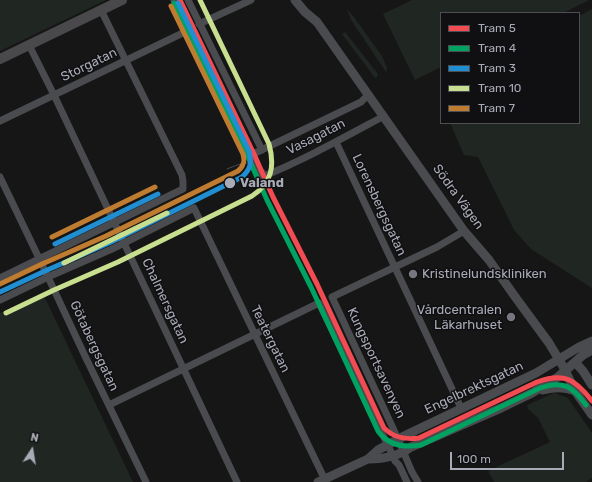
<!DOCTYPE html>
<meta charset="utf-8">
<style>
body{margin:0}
#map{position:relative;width:592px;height:482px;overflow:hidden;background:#161616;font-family:Rubik,sans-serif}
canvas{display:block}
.legend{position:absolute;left:440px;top:12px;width:140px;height:112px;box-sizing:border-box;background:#101012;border:1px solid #4d4e54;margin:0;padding:5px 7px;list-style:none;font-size:12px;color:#a8aab6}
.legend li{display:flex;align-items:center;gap:8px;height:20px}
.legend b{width:20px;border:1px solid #4d4e54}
.north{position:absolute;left:12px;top:430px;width:40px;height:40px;-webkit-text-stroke:3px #101012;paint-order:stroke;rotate:12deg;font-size:11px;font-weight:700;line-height:16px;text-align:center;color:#a8aab6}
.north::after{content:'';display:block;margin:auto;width:14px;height:18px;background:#a8aab6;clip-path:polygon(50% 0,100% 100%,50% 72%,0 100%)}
.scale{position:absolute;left:450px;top:452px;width:114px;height:18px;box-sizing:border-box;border:2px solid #a8aab6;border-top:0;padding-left:5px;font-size:12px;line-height:14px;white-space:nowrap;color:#a8aab6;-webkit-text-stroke:3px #101012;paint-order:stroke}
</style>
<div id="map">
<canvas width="592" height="482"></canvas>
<ul class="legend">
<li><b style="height:5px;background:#f24c52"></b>Tram 5</li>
<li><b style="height:5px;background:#00a261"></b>Tram 4</li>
<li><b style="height:5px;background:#208ed1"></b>Tram 3</li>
<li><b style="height:5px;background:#c7df8e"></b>Tram 10</li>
<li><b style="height:5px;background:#bf7c31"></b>Tram 7</li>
</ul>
<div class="north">N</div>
<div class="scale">100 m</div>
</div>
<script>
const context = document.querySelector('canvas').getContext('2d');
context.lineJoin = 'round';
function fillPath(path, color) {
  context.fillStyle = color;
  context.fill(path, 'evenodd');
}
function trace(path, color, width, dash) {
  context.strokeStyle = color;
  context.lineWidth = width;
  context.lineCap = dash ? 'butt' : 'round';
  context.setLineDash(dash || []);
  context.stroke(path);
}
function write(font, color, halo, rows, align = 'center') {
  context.font = font + ' Rubik,sans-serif';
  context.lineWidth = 3;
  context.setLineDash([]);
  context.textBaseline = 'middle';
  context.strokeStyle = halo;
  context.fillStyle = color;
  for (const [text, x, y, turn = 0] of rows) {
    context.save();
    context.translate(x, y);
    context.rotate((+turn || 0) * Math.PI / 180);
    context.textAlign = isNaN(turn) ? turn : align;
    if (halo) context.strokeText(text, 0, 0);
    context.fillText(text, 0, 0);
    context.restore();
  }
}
fillPath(new Path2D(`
 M0,0H106L0,51Z
 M412,0H589L563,13H441V67L415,80L383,14Z
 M347,9L354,17L382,56L386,66L387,69L386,72L351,20Z
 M592,9V288L531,249L514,230L478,157L464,155L450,123H579V16Z
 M345,32L378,74L377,77L375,78L342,34Z
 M34,297L45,298L133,482H0V313Z
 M554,393L568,398L592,433V478L586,482H494L488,471L550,442L538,418L528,409L527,405Z`), '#202621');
trace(new Path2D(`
 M174,0L241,137L259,178C302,161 343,138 384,116
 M188,0L262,150
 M199,24L251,0
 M29,45L54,95L237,482
 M0,121L189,30
 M336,142L461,408
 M249,156L361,102L368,95
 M0,177L48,277L84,354L146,482
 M0,278L183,189V181L182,175L101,10
 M0,300L48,277L112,249L194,208L326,482
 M109,405L319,303L393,456L395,461L399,465L407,482
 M418,482L412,472L398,439L332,297L437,247L464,231`), '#4a4b4e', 7);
trace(new Path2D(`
 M295,0L305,12L317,22L464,231L489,260L516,298L549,343L564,368L575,391L592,415
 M575,362L583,371L592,385
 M543,390C554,387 564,386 575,391
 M368,459C383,459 398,457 411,447L501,408L532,393L558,377L583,355L592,350
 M318,482L368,459L378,450L406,435L536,373L579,347L592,341`), '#4a4b4e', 9);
trace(new Path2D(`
 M0,59L122,0`), '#49494c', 10);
trace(new Path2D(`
 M227,169C244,162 254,158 268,174
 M246,183C261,183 266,184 273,197`), '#4b4c4f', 1);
trace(new Path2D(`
 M180,0L254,154L273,197L317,284L384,428C394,438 405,440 419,438L537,382C564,372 575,379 592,401`), '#f24c52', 5);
trace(new Path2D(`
 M174,3L248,157L267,200L311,287L378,431C388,445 404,448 421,445L540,388C563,380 572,386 586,405`), '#00a261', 5);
trace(new Path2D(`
 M55,244L158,194
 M0,292L45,271L109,243L242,177C251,169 252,162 249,151L178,3`), '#208ed1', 5);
trace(new Path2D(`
 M64,263L167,213
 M6,313L54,290L118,262L252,196C272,183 275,166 269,144L200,0`), '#c7df8e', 5);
trace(new Path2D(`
 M52,237L155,187
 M0,284L42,264L106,236L238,171C244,166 245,161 243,154L171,6`), '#bf7c31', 5);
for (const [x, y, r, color] of [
 [230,183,6,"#a8aab6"],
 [413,274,5,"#75767e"],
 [511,317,5,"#75767e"]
]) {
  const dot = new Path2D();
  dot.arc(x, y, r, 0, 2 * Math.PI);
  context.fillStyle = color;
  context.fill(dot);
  trace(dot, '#101012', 1.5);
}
write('13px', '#a8aab6', '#101012', [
 ["Storgatan",89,65,-26],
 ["Vasagatan",316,137,-27],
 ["Södra Vägen",458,197,54],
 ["Lorensbergsgatan",379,205,65],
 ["Chalmersgatan",165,301,65],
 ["Teatergatan",270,339,64],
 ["Götabergsgatan",94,346,65],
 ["Kungsportsavenyen",376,363,65],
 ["Engelbrektsgatan",474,388,-25]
]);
write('bold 13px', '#a8aab6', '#101012', [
 ["Valand",240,183]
], 'left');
write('13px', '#a8aab6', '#101012', [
 ["Kristinelundskliniken",422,274],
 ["Vårdcentralen",502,310,"right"],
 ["Läkarhuset",502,325,"right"]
], 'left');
</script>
